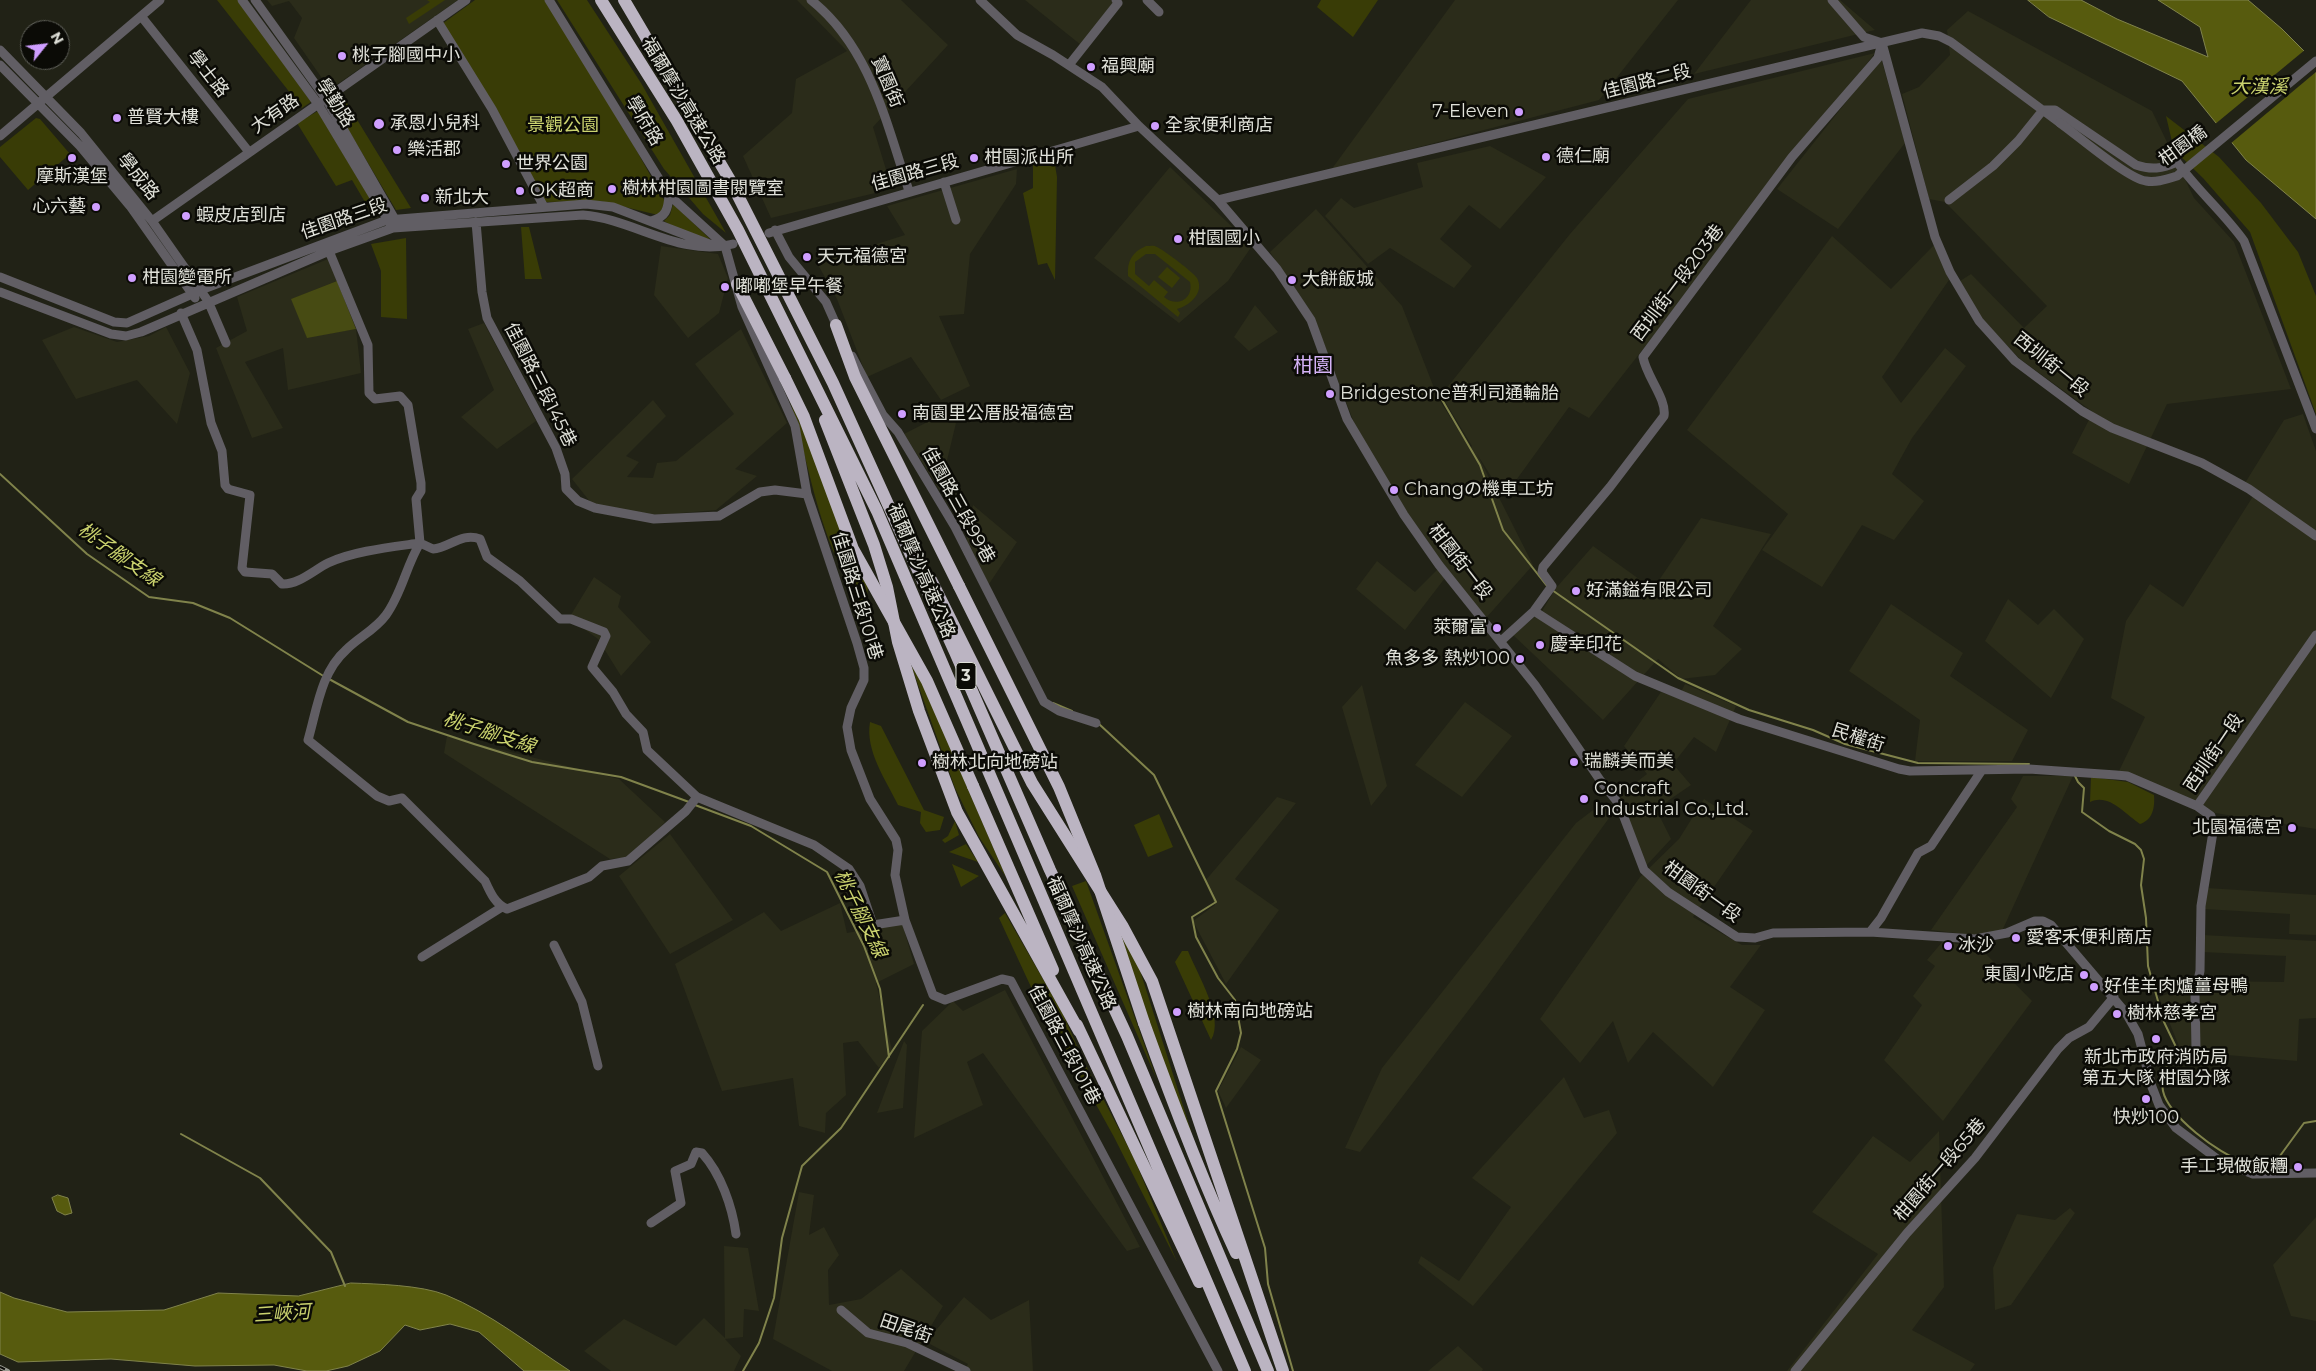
<!DOCTYPE html>
<meta charset="utf-8">
<style>
body{margin:0}
#map{position:relative;width:2316px;height:1371px;overflow:hidden;background:#212216;font-family:Montserrat,sans-serif}
canvas{display:block}
.north{position:absolute;left:20px;top:20px;width:50px;height:50px;box-sizing:border-box;background:#0b0b06;border:1px solid #60615a;border-radius:50%;rotate:61deg;font-size:14px;font-weight:700;line-height:20px;text-align:center;color:#e0e1d9}
.north::after{content:'';display:block;margin:auto;width:18px;height:22px;background:#cf9eff;clip-path:polygon(50% 0,100% 100%,50% 72%,0 100%)}
</style>
<div id="map">
<canvas width="2316" height="1371"></canvas>
<div class="north">N</div>
</div>
<script>
const context = document.querySelector('canvas').getContext('2d');
context.lineJoin = 'round';
function fillPath(path, color) {
  context.fillStyle = color;
  context.fill(path, 'evenodd');
}
function trace(path, color, width, dash) {
  context.strokeStyle = color;
  context.lineWidth = width;
  context.lineCap = dash ? 'butt' : 'round';
  context.setLineDash(dash || []);
  context.stroke(path);
}
function write(font, color, halo, rows, align = 'center') {
  context.font = font + ' Montserrat,"Noto Sans TC","Noto Sans JP",sans-serif';
  context.lineWidth = 5;
  context.setLineDash([]);
  context.textBaseline = 'middle';
  context.strokeStyle = halo;
  context.fillStyle = color;
  for (const [text, x, y, turn = 0] of rows) {
    context.save();
    context.translate(x, y);
    context.rotate((+turn || 0) * Math.PI / 180);
    context.textAlign = isNaN(turn) ? turn : align;
    if (halo) context.strokeText(text, 0, 0);
    context.fillText(text, 0, 0);
    context.restore();
  }
}
fillPath(new Path2D(`
 M267,0H458L336,85L326,84L294,38L302,18L289,1L272,6Z
 M797,0H901L948,45L873,127L892,189L771,218L743,156L792,113L796,79L847,51Z
 M1025,0H1111L1113,3L1081,45Z
 M1455,0H1678L1599,100L1331,170Z
 M1751,0H1840L1875,30L1694,74Z
 M1968,11L2152,111L2194,198L2234,242L2291,389L2167,404L2129,484L2072,453L2093,412L2020,359L1980,318L1960,281L1971,274L2024,328L2047,306L1945,202L1929,199L1902,94L1919,87L1950,55L1947,30Z
 M1875,53L1589,418L1569,407L1504,497L1477,454L1533,565L1486,618L1438,560L1386,481L1355,425L1314,318L1270,252L1316,209L1402,306L1438,398L1470,448L1469,450L1472,446L1441,395L1570,234L1688,99Z
 M1881,58L1905,143L1838,229L1777,189Z
 M1490,146L1546,177L1500,229L1469,205L1440,239L1472,266L1454,288L1390,248L1368,264L1325,216L1341,198L1354,208L1423,187L1417,163Z
 M1170,167L1252,246L1228,281L1179,323L1094,258Z
 M1017,169L1016,184L970,254L964,314L939,316L970,386L941,400L911,357L867,377L837,299L817,263L905,235L887,206Z
 M1832,236L1891,289L1935,244L1949,280L1882,377L1901,403L1945,348L1966,366L1912,438L1892,474L1924,501L1894,540L1862,525L1822,587L1762,550L1788,514L1687,430Z
 M661,246L718,254L728,278L719,313L688,338L654,295Z
 M328,259L337,281L292,299L307,337L356,329L361,373L288,390L283,348L245,362L283,428L252,438L216,348L247,331L237,297Z
 M1255,305L1278,332L1249,351L1234,337Z
 M484,323L536,421L497,449L461,417L494,390L468,329Z
 M74,327L117,342L149,336L166,327L190,373L177,424L137,380L76,399L42,340Z
 M741,329L787,423L735,469L757,476L716,510L657,515L595,508L572,479L653,400L666,416L626,456L639,462L627,477L653,478L657,463L676,461L734,414L695,364Z
 M949,411L956,423L944,473L955,514L904,434Z
 M2303,414L2316,451V829L2215,813L2119,771L2145,717L2111,698L2126,621L2150,584L2183,607L2257,490L2245,483L2284,420Z
 M973,505L1017,542L987,587L966,542Z
 M1701,518L1771,534L1713,626L1742,649L1715,675L1681,679L1658,659L1603,720L1513,635L1542,611L1556,588L1593,546L1653,589Z
 M1377,561L1415,592L1438,569L1445,578L1405,630L1356,589Z
 M594,577L621,596L618,607L651,642L621,676L598,639L569,618Z
 M2008,599L2038,625L2054,609L2084,639L2051,698L1985,641Z
 M1891,604L1963,653L1950,676L2028,730L2012,761H1915L1920,720L1849,671Z
 M1685,684L1736,706L1716,752L1694,737L1673,764L1691,785L1656,809L1671,839L1645,867L1633,839L1620,795L1647,774L1624,746L1661,692L1678,698Z
 M1362,685L1387,786L1371,806L1342,707Z
 M1465,702L1512,736L1462,797L1415,765Z
 M447,736L619,779L665,822L632,857L610,859L444,753Z
 M2023,776H2073L2002,931L1973,935L1931,930L2017,807L2011,799Z
 M1277,797L1296,803L1235,879L1279,910L1226,984L1193,921L1215,905L1205,881Z
 M1704,799L1753,831L1693,917L1742,945H1761L1730,987L1765,1010L1713,1087L1653,1032L1628,1063L1613,1021L1580,1063L1540,1019L1640,877L1679,839Z
 M1601,804L1612,814L1487,986L1360,1152L1345,1148L1382,1068L1576,823Z
 M670,834L733,920L670,954L619,876Z
 M2207,888L2316,895V935L2289,934L2290,914L2204,909Z
 M840,903L847,933L902,923L914,964L876,983L892,1050L879,1068L858,1041L843,1043L846,1095L826,1113L825,1133L799,1126L793,1078L722,1091L675,964L764,912L781,931Z
 M2203,935L2316,941V1018L2299,1019L2297,1061L2181,1051L2159,997L2205,981L2284,982L2286,956L2202,952Z
 M1943,941L1981,949L2032,1001L1943,1121L1884,1060L1922,1005L1913,996L1935,966L1927,960Z
 M1005,990L1140,1247L1127,1251L983,1053L967,1062L983,1105L914,1138L922,1031L953,1001L963,1011Z
 M904,1041L907,1045L903,1108L877,1113Z
 M1241,1047L1261,1060L1226,1108L1218,1091Z
 M1564,1077L1584,1118L1609,1110L1617,1133L1473,1306L1418,1263L1421,1256L1459,1281L1511,1207L1472,1178Z
 M1939,1131L1944,1287L1912,1330L1975,1364L1970,1371H1787L1878,1254L1812,1212L1873,1136L1910,1162Z
 M799,1192L814,1195L809,1235L824,1227L839,1255L828,1270L829,1305L861,1299L901,1269L943,1306L904,1371H832L773,1339Z
 M2070,1208L2075,1213L2011,1305L1995,1310L1993,1268L2017,1214L2055,1220Z
 M2316,1217V1321L2291,1316L2273,1265Z
 M724,1246L748,1248L759,1311L744,1309L743,1337L725,1339L741,1356L734,1371H611L584,1351L624,1319L676,1346L704,1318L725,1338Z
 M964,1297L991,1320L1029,1300L1033,1371H964L968,1364L926,1342Z
 M1458,1346L1483,1369L1482,1371H1428Z`), '#2b2c1a');
fillPath(new Path2D(`
 M217,0H238L311,102L302,108Z
 M427,0H445L409,24L406,18L430,2Z
 M475,0H546L608,99L664,200L665,206L658,215L600,201L546,202L442,24Z
 M557,0H587L641,83L726,233L703,214L664,169Z
 M1321,0H1378L1353,37L1317,7Z
 M342,95L411,208L396,210L334,106V101Z
 M318,111L377,210L372,214L352,180L336,186L297,123Z
 M2166,116L2219,157L2261,203L2298,252L2316,296V414L2250,232L2203,178L2174,150Z
 M36,118L40,119L70,154L28,190L0,157V147Z
 M1049,159L1055,165L1057,177L1055,280L1047,263L1038,265L1023,193L1033,188V164Z
 M673,204L710,239L691,237L664,221L670,215Z
 M521,227H529L542,279H525Z
 M406,238L407,319L381,317V271L371,244Z
 M1146,246C1150,246 1154,245 1157,247C1165,251 1193,272 1197,278C1205,293 1189,306 1177,309L1180,313L1178,317L1128,276C1127,261 1132,252 1146,246ZM1146,254H1155L1190,282C1194,299 1177,308 1164,297L1168,292L1154,280L1149,286L1135,274V262Z
 M1167,267L1180,278L1172,288L1158,277Z
 M789,397L868,587L865,616L849,571L843,572C815,517 807,455 789,397Z
 M911,665L922,683L1006,877L979,837L955,788Z
 M870,722L881,726L924,810L944,817L940,830L926,832L920,823L921,812L898,805C886,780 865,751 870,722Z
 M2091,777L2128,782L2154,795C2155,807 2153,820 2140,824C2125,814 2109,793 2090,802Z
 M1159,814L1173,847L1148,857L1134,825Z
 M955,821L959,835L945,843L942,840L948,836Z
 M966,844L978,862L949,852Z
 M952,864L979,876L961,887Z
 M1086,881L1157,1080L1072,886Z
 M1005,913L1063,1014L1085,1064L1134,1158L1177,1262L1114,1137L1031,987L999,918Z
 M1115,923L1136,958L1192,1134L1172,1092Z
 M1182,951H1188C1197,974 1225,1018 1211,1040L1175,962Z`), '#393c06');
fillPath(new Path2D(`
 M337,281L356,329L307,338L291,299Z`), '#474b13');
const water = new Path2D(`
 M2028,0H2081L2117,19L2208,57L2200,27L2158,0H2248L2282,29L2316,63V219L2246,160L2182,81L2049,17Z
 M58,1195L68,1198L72,1213L65,1215L57,1211L52,1198Z
 M351,1283C377,1284 421,1285 446,1295C490,1313 530,1345 570,1371H524L479,1332L450,1324L420,1330L405,1325L380,1351L348,1366L326,1371H307L274,1365L195,1366L111,1359L18,1362L0,1354V1292L14,1298L67,1312L164,1310L218,1293L298,1296Z`);
fillPath(water, '#575b0e');
trace(water, '#80834b', 1);
fillPath(new Path2D(`
 M2306,49L2316,59V72L2230,144L2214,125Z`), '#212216');
trace(new Path2D(`
 M1441,398L1480,465L1503,530L1547,586
 M0,474L87,554L149,597L193,603L230,618L325,677
 M1552,590L1678,678L1749,710L1813,730L1845,744L1918,763L2029,764
 M329,679L408,722L474,744L532,762L621,777L689,802
 M1053,703L1072,711
 M1099,724L1154,775L1216,902L1192,917L1196,937L1218,978L1235,1000L1241,1033L1237,1049L1216,1091L1265,1248L1268,1284L1293,1371
 M2075,776L2078,782L2084,788L2082,812L2109,831L2135,844L2141,850L2144,859L2141,885L2146,918L2148,966L2164,1022L2176,1047C2170,1061 2160,1075 2163,1091C2168,1115 2219,1155 2243,1161C2252,1164 2267,1160 2277,1160L2304,1123L2316,1121
 M695,805L751,826L827,872L864,946L880,989L889,1057
 M181,1134L260,1178L331,1252L345,1286
 M743,1371L759,1343L774,1298L782,1238L802,1166L841,1128L923,1005`), '#80834b', 2);
trace(new Path2D(`
 M242,0L318,104L390,224
 M255,0L326,99L397,223
 M549,0L669,195L725,246
 M811,0C870,47 886,122 909,191
 M980,0L1017,35L1053,55L1102,87L1139,126L1218,200L1277,269L1311,320L1347,419L1404,515L1439,565L1535,685L1600,780L1619,804L1644,870L1668,892L1737,937L1755,938L1773,933L1870,932L1975,939L2007,933L2035,921H2043L2051,925L2126,1013L2138,1034L2152,1087L2159,1105L2176,1128L2220,1161L2253,1174L2316,1173
 M1147,0L1159,12
 M1832,0L1864,37L1882,43
 M141,16L249,152
 M437,20L492,109L544,207
 M1882,43L1935,237L1950,272L1979,321L2015,361L2082,411L2112,428L2202,463L2249,489L2316,536
 M0,50L81,133L152,221L208,301L226,343
 M0,65L80,146L130,206L195,298
 M1069,65L1118,3L1116,0
 M0,136L160,0
 M944,182L956,220
 M1218,200L1922,33L1939,36L1951,42L2060,123
 M1949,200L1993,166L2018,141L2043,110H2055L2136,165C2151,170 2162,169 2177,162C2197,190 2224,213 2244,241L2316,429
 M152,221L466,0
 M651,221C666,217 668,210 669,195
 M476,222L482,292L487,318L556,448L565,474L566,489L578,501L595,508L654,519L719,516L760,492L775,490L807,494
 M775,230L789,257L826,302L838,329
 M769,233L1139,126
 M725,246L742,307L795,426L807,494L857,643L864,668V680L851,708L847,727L851,750L870,799L896,840L898,850L895,875L905,920L933,995L945,1000L1002,979L1011,981L1218,1371
 M329,251L368,345L369,393L375,399L400,396L408,405L421,483V491L416,499L420,543
 M0,277L114,322L127,323L206,288L387,220L586,204L613,207L712,245
 M0,292L111,334L126,336L141,332L329,251L393,228L583,215C634,219 681,258 733,244
 M181,313L197,350L211,423L222,451L225,485L228,489L250,495L242,568L245,572L272,574L282,584C298,585 314,570 328,563C353,551 392,547 420,543
 M852,356L883,415L898,432L955,527L1044,702L1059,711L1096,723
 M420,543C406,566 402,593 386,615C375,630 359,637 346,650C321,672 317,709 308,740L377,796L389,801L402,798L485,881C490,892 495,904 507,909L589,877L602,866L628,861L686,811L697,797
 M420,543L433,549C449,548 462,532 480,539L487,557L520,581L560,619H571L604,632L606,636L592,667L613,692L626,714L643,732L647,750L697,797L814,845L849,869L860,886L873,925L905,920
 M1534,611L1635,676L1739,719L1899,769L1910,771L2029,769L2116,775L2127,776L2197,806L2211,816L2214,826L2201,906L2200,971L2195,994L2196,1049
 M1501,641L1534,611L1552,586L1542,572L1543,567L1610,487L1664,416C1667,399 1646,376 1643,357L1792,157L1878,58L1882,43
 M2197,806L2316,635
 M1870,932L1881,918L1918,853L1931,846L1982,770
 M554,945L582,1002L598,1066
 M422,957L502,907
 M651,1223L681,1203L675,1171L691,1164L696,1152L702,1153C721,1174 732,1206 736,1234
 M841,1310L868,1333L907,1343L966,1371
 M1795,1371L1907,1233L1975,1158L2058,1049L2069,1038L2089,1027L2114,997`), '#615e64', 9);
trace(new Path2D(`
 M601,0L677,121L738,230L877,511L1245,1371
 M624,0L730,180L833,383L955,652L1050,870L1127,1036L1268,1371
 M737,284L785,378
 M836,325L855,377L959,586
 M825,420L874,545L887,587L898,642L919,711L957,812L1079,1031
 M931,580L1032,783L1123,927L1152,981L1283,1371
 M973,786L1053,970
 M1144,1023C1172,1101 1201,1178 1236,1253
 M1077,1025L1199,1282`), '#bbb4c2', 12);
const rail = new Path2D(`
 M0,1367L8,1371`);
trace(rail, '#9c9d94', 4);
trace(rail, '#0b0b06', 2, [5.5]);
trace(new Path2D(`
 M2060,123C2077,135 2128,179 2146,181C2157,183 2167,179 2177,176L2316,61`), '#615e64', 9);
trace(new Path2D(`
 M785,378L804,417L853,549L927,681L973,786
 M959,586L1059,787L1095,875L1144,1023`), '#bbb4c2', 12);
for (const [x, y, r, color] of [
 [342,56,5,"#cf9eff"],
 [1091,67,5,"#cf9eff"],
 [1519,112,5,"#cf9eff"],
 [117,118,5,"#cf9eff"],
 [379,124,6,"#cf9eff"],
 [1155,126,5,"#cf9eff"],
 [397,150,5,"#cf9eff"],
 [1546,157,5,"#cf9eff"],
 [72,158,5,"#cf9eff"],
 [974,158,5,"#cf9eff"],
 [506,164,5,"#cf9eff"],
 [612,189,5,"#cf9eff"],
 [520,191,5,"#cf9eff"],
 [425,198,5,"#cf9eff"],
 [96,207,5,"#cf9eff"],
 [186,216,5,"#cf9eff"],
 [1178,239,5,"#cf9eff"],
 [807,257,5,"#cf9eff"],
 [132,278,5,"#cf9eff"],
 [1292,280,5,"#cf9eff"],
 [725,287,5,"#cf9eff"],
 [1330,394,5,"#cf9eff"],
 [902,414,5,"#cf9eff"],
 [1394,490,5,"#cf9eff"],
 [1576,591,5,"#cf9eff"],
 [1497,628,5,"#cf9eff"],
 [1540,645,5,"#cf9eff"],
 [1520,659,5,"#cf9eff"],
 [1574,762,5,"#cf9eff"],
 [922,763,5,"#cf9eff"],
 [1584,799,5,"#cf9eff"],
 [2292,828,5,"#cf9eff"],
 [2016,938,5,"#cf9eff"],
 [1948,946,5,"#cf9eff"],
 [2084,975,5,"#cf9eff"],
 [2094,987,5,"#cf9eff"],
 [1177,1012,5,"#cf9eff"],
 [2117,1014,5,"#cf9eff"],
 [2156,1039,5,"#cf9eff"],
 [2146,1099,5,"#cf9eff"],
 [2298,1167,5,"#cf9eff"]
]) {
  const dot = new Path2D();
  dot.arc(x, y, r, 0, 2 * Math.PI);
  context.fillStyle = color;
  context.fill(dot);
  trace(dot, '#0b0b06', 2);
}
for (const [x, y, w] of [
 [966,676,20]
]) {
  const box = new Path2D();
  box.roundRect(x - w / 2, y - 13.5, w, 27, 4);
  context.fillStyle = '#0b0b06';
  context.fill(box);
  trace(box, '#e0e1d9', 1);
}
write('bold 16px', '#e0e1d9', null, [
 ["3",966,676]
]);
write('18px', '#e0e1d9', '#0b0b06', [
 ["桃子腳國中小",352,56],
 ["福興廟",1101,67],
 ["7-Eleven",1509,112,"right"],
 ["普賢大樓",127,118],
 ["承恩小兒科",390,124],
 ["全家便利商店",1165,126],
 ["樂活郡",407,150],
 ["德仁廟",1556,157],
 ["柑園派出所",984,158],
 ["世界公園",516,164],
 ["摩斯漢堡",72,177,"center"],
 ["樹林柑園圖書閱覽室",622,189],
 ["OK超商",530,191],
 ["新北大",435,198],
 ["心六藝",86,207,"right"],
 ["蝦皮店到店",196,216],
 ["柑園國小",1188,239],
 ["天元福德宮",817,257],
 ["柑園變電所",142,278],
 ["大餅飯城",1302,280],
 ["嘟嘟堡早午餐",735,287],
 ["Bridgestone普利司通輪胎",1340,394],
 ["南園里公厝股福德宮",912,414],
 ["Changの機車工坊",1404,490],
 ["好滿鎰有限公司",1586,591],
 ["萊爾富",1487,628,"right"],
 ["慶幸印花",1550,645],
 ["魚多多 熱炒100",1510,659,"right"],
 ["瑞麟美而美",1584,762],
 ["樹林北向地磅站",932,763],
 ["Concraft",1594,789],
 ["Industrial Co.,Ltd.",1594,810],
 ["北園福德宮",2282,828,"right"],
 ["愛客禾便利商店",2026,938],
 ["冰沙",1958,946],
 ["東園小吃店",2074,975,"right"],
 ["好佳羊肉爐薑母鴨",2104,987],
 ["樹林南向地磅站",1187,1012],
 ["樹林慈孝宮",2127,1014],
 ["新北市政府消防局",2156,1058,"center"],
 ["第五大隊 柑園分隊",2156,1079,"center"],
 ["快炒100",2146,1118,"center"],
 ["手工現做飯糰",2288,1167,"right"]
], 'left');
write('18px', '#e0e1d9', '#0b0b06', [
 ["學士路",208,74,52],
 ["寶園街",887,82,67],
 ["佳園路二段",1647,82,-14],
 ["福爾摩沙高速公路",683,101,59],
 ["學勤路",335,103,57],
 ["大有路",275,114,-35],
 ["學府路",644,121,59],
 ["柑園橋",2183,146,-36],
 ["佳園路三段",915,173,-16],
 ["學成路",138,177,51],
 ["佳園路三段",344,219,-19],
 ["西圳街一段203巷",1678,283,-53],
 ["西圳街一段",2051,365,39],
 ["佳園路三段145巷",540,385,63],
 ["佳園路三段99巷",958,505,61],
 ["柑園街一段",1460,562,52],
 ["福爾摩沙高速公路",921,571,67],
 ["佳園路三段101巷",857,596,73],
 ["民權街",1858,738,18],
 ["西圳街一段",2214,753,-56],
 ["柑園街一段",1702,892,36],
 ["福爾摩沙高速公路",1081,943,66],
 ["佳園路三段101巷",1064,1045,62],
 ["柑園街一段65巷",1940,1170,-49],
 ["田尾街",906,1329,19]
]);
write('18px', '#ccd470', '#0b0b06', [
 ["景觀公園",563,126]
]);
write('italic 19px', '#cad26e', '#0b0b06', [
 ["大漢溪",2259,87],
 ["桃子腳支線",119,555,35],
 ["桃子腳支線",489,733,18],
 ["桃子腳支線",860,914,64],
 ["三峽河",282,1314,-4]
]);
write('20px', '#d4b2f6', '#0b0b06', [
 ["柑園",1313,366]
]);
</script>
